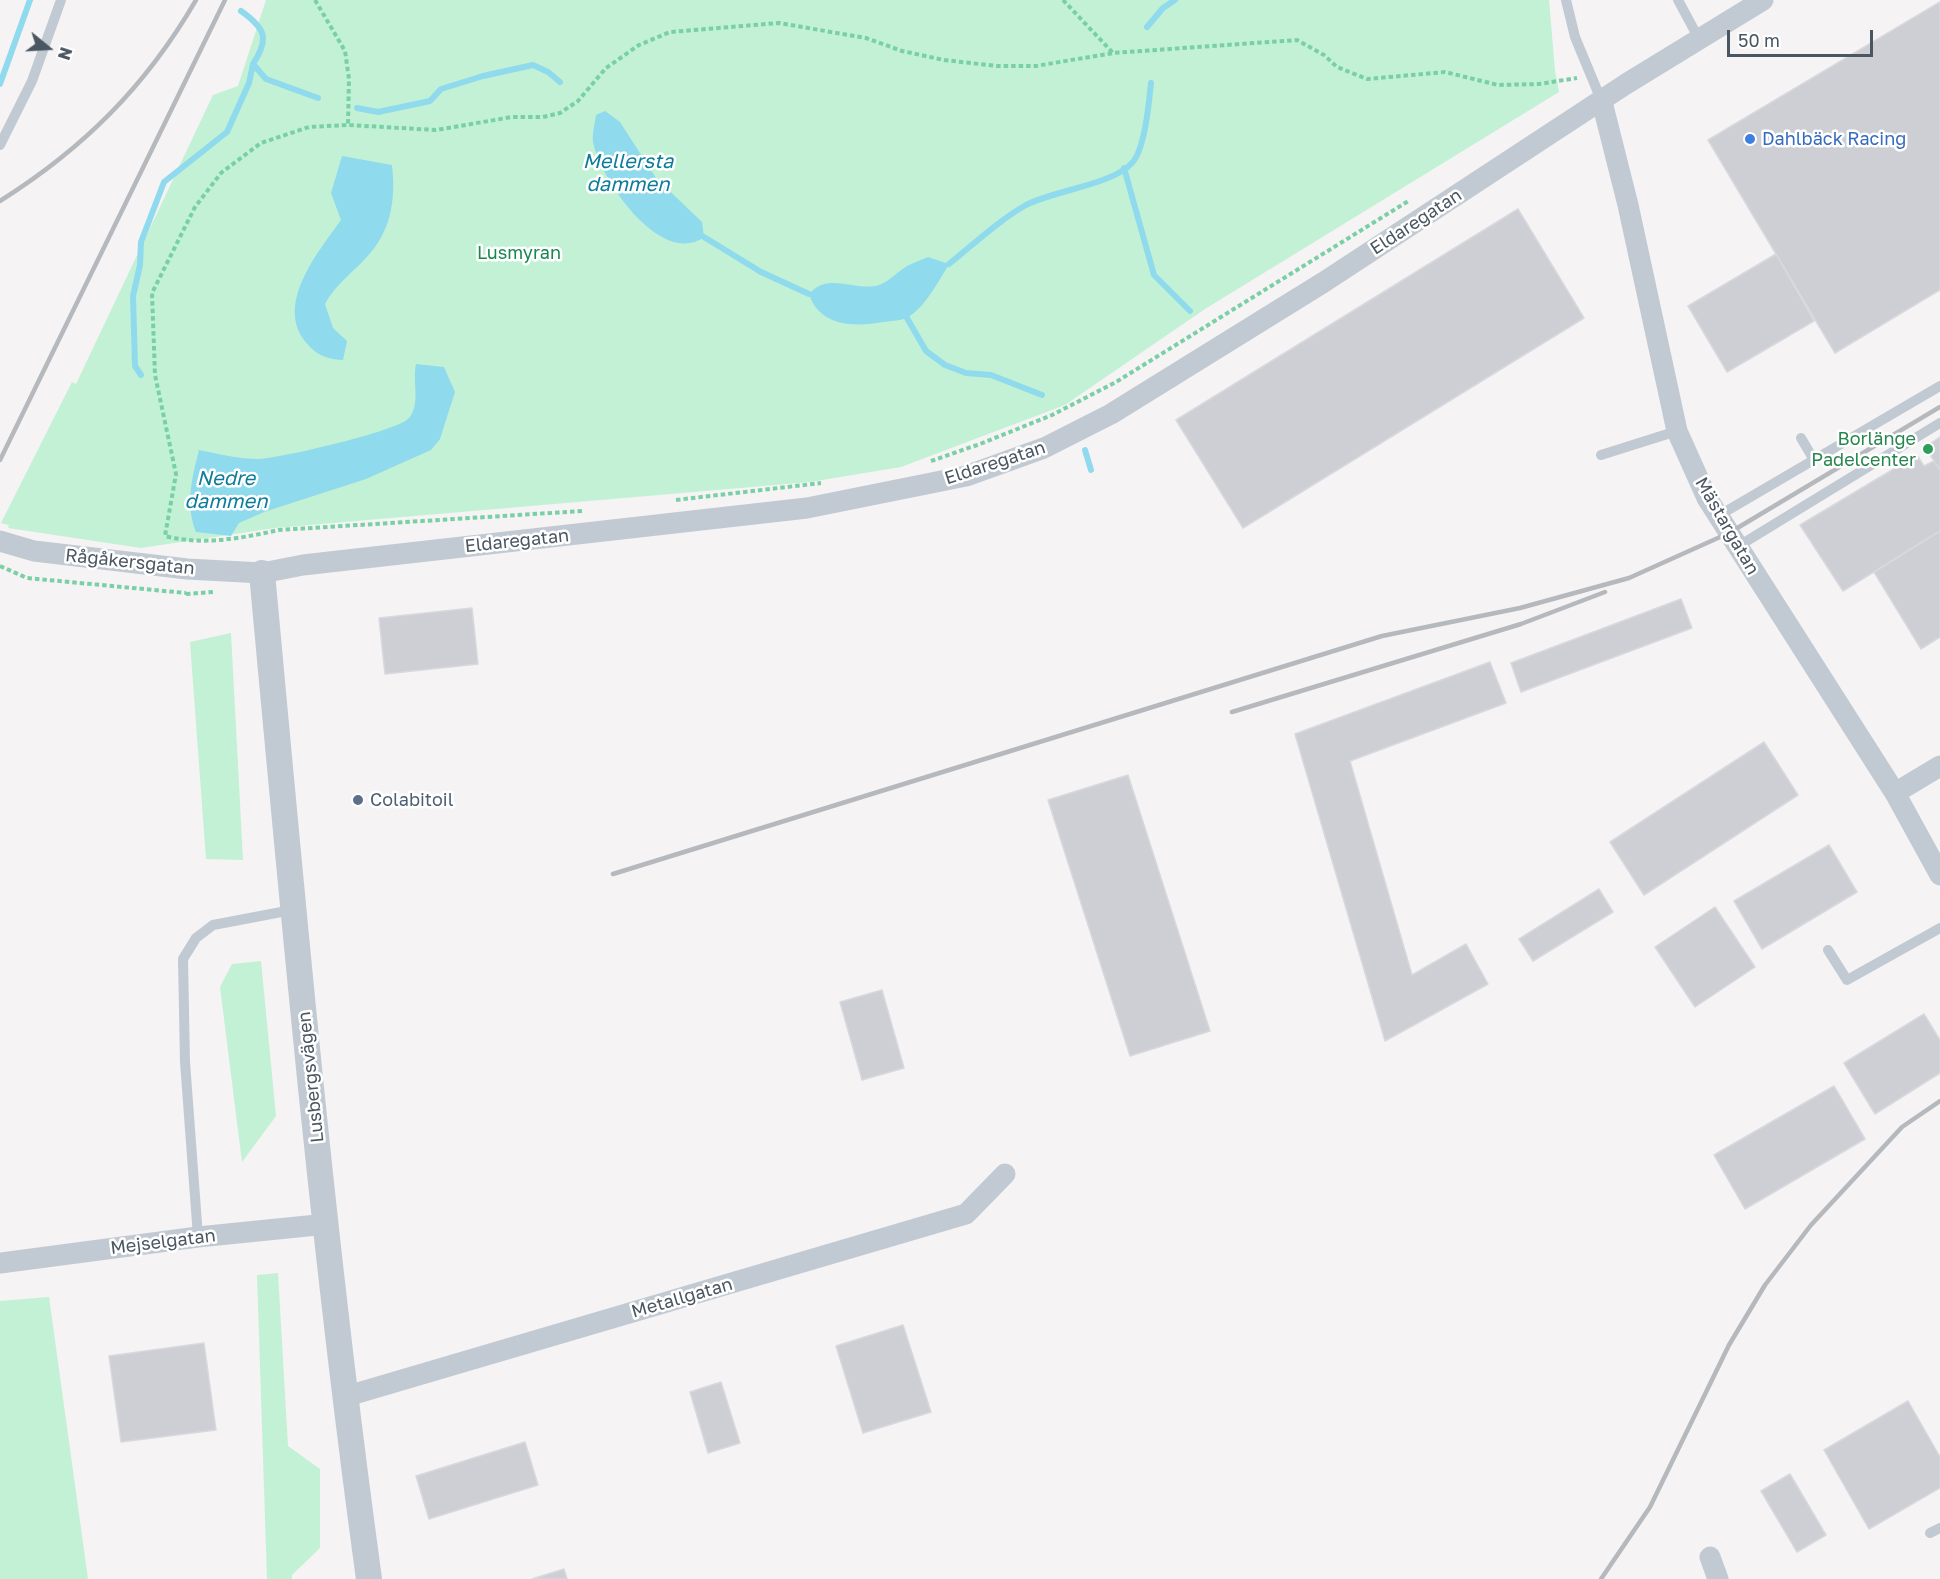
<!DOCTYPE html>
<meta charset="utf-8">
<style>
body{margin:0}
#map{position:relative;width:1940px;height:1579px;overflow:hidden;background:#f5f3f3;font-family:"Golos Text",sans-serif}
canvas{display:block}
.north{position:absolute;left:18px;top:18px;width:60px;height:60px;-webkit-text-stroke:4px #fff;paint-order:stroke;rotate:108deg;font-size:16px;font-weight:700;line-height:24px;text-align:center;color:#4a5661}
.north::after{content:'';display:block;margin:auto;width:21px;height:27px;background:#4a5661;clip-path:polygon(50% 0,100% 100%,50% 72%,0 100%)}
.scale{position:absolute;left:1727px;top:30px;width:146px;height:27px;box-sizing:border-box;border:3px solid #4a5661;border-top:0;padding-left:8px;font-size:18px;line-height:21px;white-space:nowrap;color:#4a5661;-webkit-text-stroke:4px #fff;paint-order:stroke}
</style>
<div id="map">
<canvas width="1940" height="1579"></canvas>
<div class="north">N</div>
<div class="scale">50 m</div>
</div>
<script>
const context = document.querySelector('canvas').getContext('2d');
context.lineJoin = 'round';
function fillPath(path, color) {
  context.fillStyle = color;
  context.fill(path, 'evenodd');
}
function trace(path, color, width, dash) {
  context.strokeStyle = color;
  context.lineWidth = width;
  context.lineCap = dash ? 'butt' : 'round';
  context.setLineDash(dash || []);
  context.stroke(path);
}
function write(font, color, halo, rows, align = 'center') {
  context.font = font + ' "Golos Text",sans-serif';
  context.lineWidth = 5;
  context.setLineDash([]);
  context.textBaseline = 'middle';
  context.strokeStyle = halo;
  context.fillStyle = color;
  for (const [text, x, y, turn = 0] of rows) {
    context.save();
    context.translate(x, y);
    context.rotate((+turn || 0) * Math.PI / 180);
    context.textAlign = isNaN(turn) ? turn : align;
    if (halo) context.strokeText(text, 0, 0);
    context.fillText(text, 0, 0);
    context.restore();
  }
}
fillPath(new Path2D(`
 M266,0H1549L1555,71L1559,92L1205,309L1065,405L901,467L810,482L275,528L141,548L8,528L9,525L1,523L72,382L76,384L213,95L238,86Z
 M231,633L243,860L206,859L190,642Z
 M261,961L276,1116L242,1162L220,987L232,964Z
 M278,1273L288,1446L320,1469V1548L292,1575V1579H267L257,1275Z
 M49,1297L88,1579H0V1301Z`), '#c3f1d5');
fillPath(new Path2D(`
 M605,111L620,122L656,178L702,222L704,237C661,268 600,179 593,142C592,134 595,123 596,115Z
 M342,156L392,165C396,201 391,232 365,259C350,275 335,285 325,304L333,328L347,341L343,360C325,359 315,354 304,340C276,301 320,250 341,220L331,193Z
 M928,257L949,264C940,279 923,311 906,318C900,321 890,321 883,322C854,327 820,327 809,294C828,271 855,292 879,285C890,281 897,272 907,266C913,263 921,260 928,257Z
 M416,364L444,367L455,392L440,439L431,450L366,479L264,512L239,523L231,536L196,532C185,505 192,477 199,450C218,454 239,459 259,459C280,458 399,431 409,418C421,404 412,381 416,364Z`), '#90daee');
trace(new Path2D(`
 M241,11C265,28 270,38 253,64L266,79L318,98
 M1147,27L1163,8L1175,0
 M0,84L30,0
 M357,108L378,112L430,101L441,89L483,76L533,65L548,72L560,82
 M1124,168L1154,275L1190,311
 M704,237L761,272L809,294
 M949,264C974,244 998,221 1026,205C1055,190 1112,185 1132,163C1145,149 1149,102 1151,83
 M907,318L926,351L945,365L966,373L991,375L1042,395
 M141,375L135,366L133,296L140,265L141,242L164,182L227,132L249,83L253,64
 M1085,450L1091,470`), '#90daee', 6);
const building = new Path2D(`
 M1940,2V290L1835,353L1708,140Z
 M1518,209L1584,318L1243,528L1176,420Z
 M1776,254L1814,321L1727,372L1688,306Z
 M1940,437V470L1925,447Z
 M1917,455L1924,466L1934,461L1940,470V531L1843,591L1800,525Z
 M1940,531V637L1921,649L1874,572Z
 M1681,599L1692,628L1521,692L1511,663Z
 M472,608L478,664L385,674L379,618Z
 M1490,662L1506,703L1350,761L1412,975L1466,944L1488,984L1385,1041L1295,734Z
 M1764,742L1798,795L1644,895L1610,842Z
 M1128,775L1210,1031L1130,1056L1048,800Z
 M1829,845L1857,892L1762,949L1734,901Z
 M1599,889L1613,912L1533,961L1519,939Z
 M1715,907L1755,967L1695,1007L1655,947Z
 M882,990L904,1068L862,1080L840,1002Z
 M1924,1014L1940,1040V1073L1875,1114L1844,1063Z
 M1834,1086L1865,1139L1745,1209L1714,1155Z
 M903,1325L931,1412L863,1433L836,1346Z
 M204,1343L216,1430L121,1442L109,1356Z
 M721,1382L740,1443L708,1453L690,1392Z
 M1908,1401L1940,1457V1488L1869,1529L1824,1450Z
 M525,1442L538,1485L429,1519L416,1476Z
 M1790,1474L1826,1535L1797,1552L1761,1491Z
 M564,1569L567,1579H532Z`);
fillPath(building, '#cdcfd5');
trace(building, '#d7d9de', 1.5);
trace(new Path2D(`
 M315,0L345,51L349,79L348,125
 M1063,0L1113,53
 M931,461L980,444L1052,415L1116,382L1410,200
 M676,500L821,483
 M582,511L279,530C242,538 203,546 165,536L176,474L155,375L152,293L195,207L221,173L261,143L309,127L348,125L436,130L512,117H543L560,113L578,101L606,68L639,45L670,32L779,23L866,38L902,51L944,60L997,66H1036L1113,53L1297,40L1324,55L1337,67L1367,79L1445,72L1498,85L1539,84L1577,78
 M0,566L27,578L186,593
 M186,594L213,592`), '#7ad0a6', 4, [4.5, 3]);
trace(new Path2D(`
 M1566,0L1575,37L1602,102
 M1678,0L1699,39
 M0,145L32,81L61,0
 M1801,438L1814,460
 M1601,455L1677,431
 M1718,516L1940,386
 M1737,547L1940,423
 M1828,950L1847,980L1940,928
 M198,1237L185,1062L183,959L196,938L213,925L292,910
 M1930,1533L1940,1528`), '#c1cad2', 10);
trace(new Path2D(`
 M1602,102L1628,205L1677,431L1707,498L1895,793L1940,875
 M0,541L34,551L187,569L262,573L303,565L807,508L966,476L1044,448L1111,414L1324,282L1626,84L1763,0
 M1895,793L1940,766
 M0,1263L198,1237L327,1224
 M344,1397L966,1214L1005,1174
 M1710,1557L1718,1579`), '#c1cad2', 21);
trace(new Path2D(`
 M262,573C293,909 323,1245 369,1579`), '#c1cad2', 26);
trace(new Path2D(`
 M0,201C84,148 146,86 196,0
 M0,460L225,0
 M1232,712L1521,624L1605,592
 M613,874L1382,636L1520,608L1629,578L1729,533L1940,407
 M1601,1579L1650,1507L1729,1345L1765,1285L1811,1225L1902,1127L1940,1101`), '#b5b8bd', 4.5);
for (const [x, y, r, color] of [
 [1750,139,6,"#3f7fe0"],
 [1928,449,6,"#2e9e5b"],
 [358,800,6,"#5c6f8a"]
]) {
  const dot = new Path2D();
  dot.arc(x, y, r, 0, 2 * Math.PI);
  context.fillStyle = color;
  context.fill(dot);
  trace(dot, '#fff', 2);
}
write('18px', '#366cbe', '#fff', [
 ["Dahlbäck Racing",1762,139]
], 'left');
write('18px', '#4a5661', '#fff', [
 ["Eldaregatan",1416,222,-33],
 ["Eldaregatan",995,463,-18],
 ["Mästargatan",1727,526,60],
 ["Eldaregatan",517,541,-6],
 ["Rågåkersgatan",130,562,6],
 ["Lusbergsvägen",311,1077,-96],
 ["Mejselgatan",163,1242,-7],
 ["Metallgatan",682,1298,-16]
]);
write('18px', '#17864f', '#fff', [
 ["Lusmyran",519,253]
]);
write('18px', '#27864d', '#fff', [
 ["Borlänge",1916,439],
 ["Padelcenter",1916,460]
], 'right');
write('18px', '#4e5e75', '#fff', [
 ["Colabitoil",370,800]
], 'left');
write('italic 20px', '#0c7c9b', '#fff', [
 ["Mellersta",628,162],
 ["dammen",628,185],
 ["Nedre",226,479],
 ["dammen",226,502]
]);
</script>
